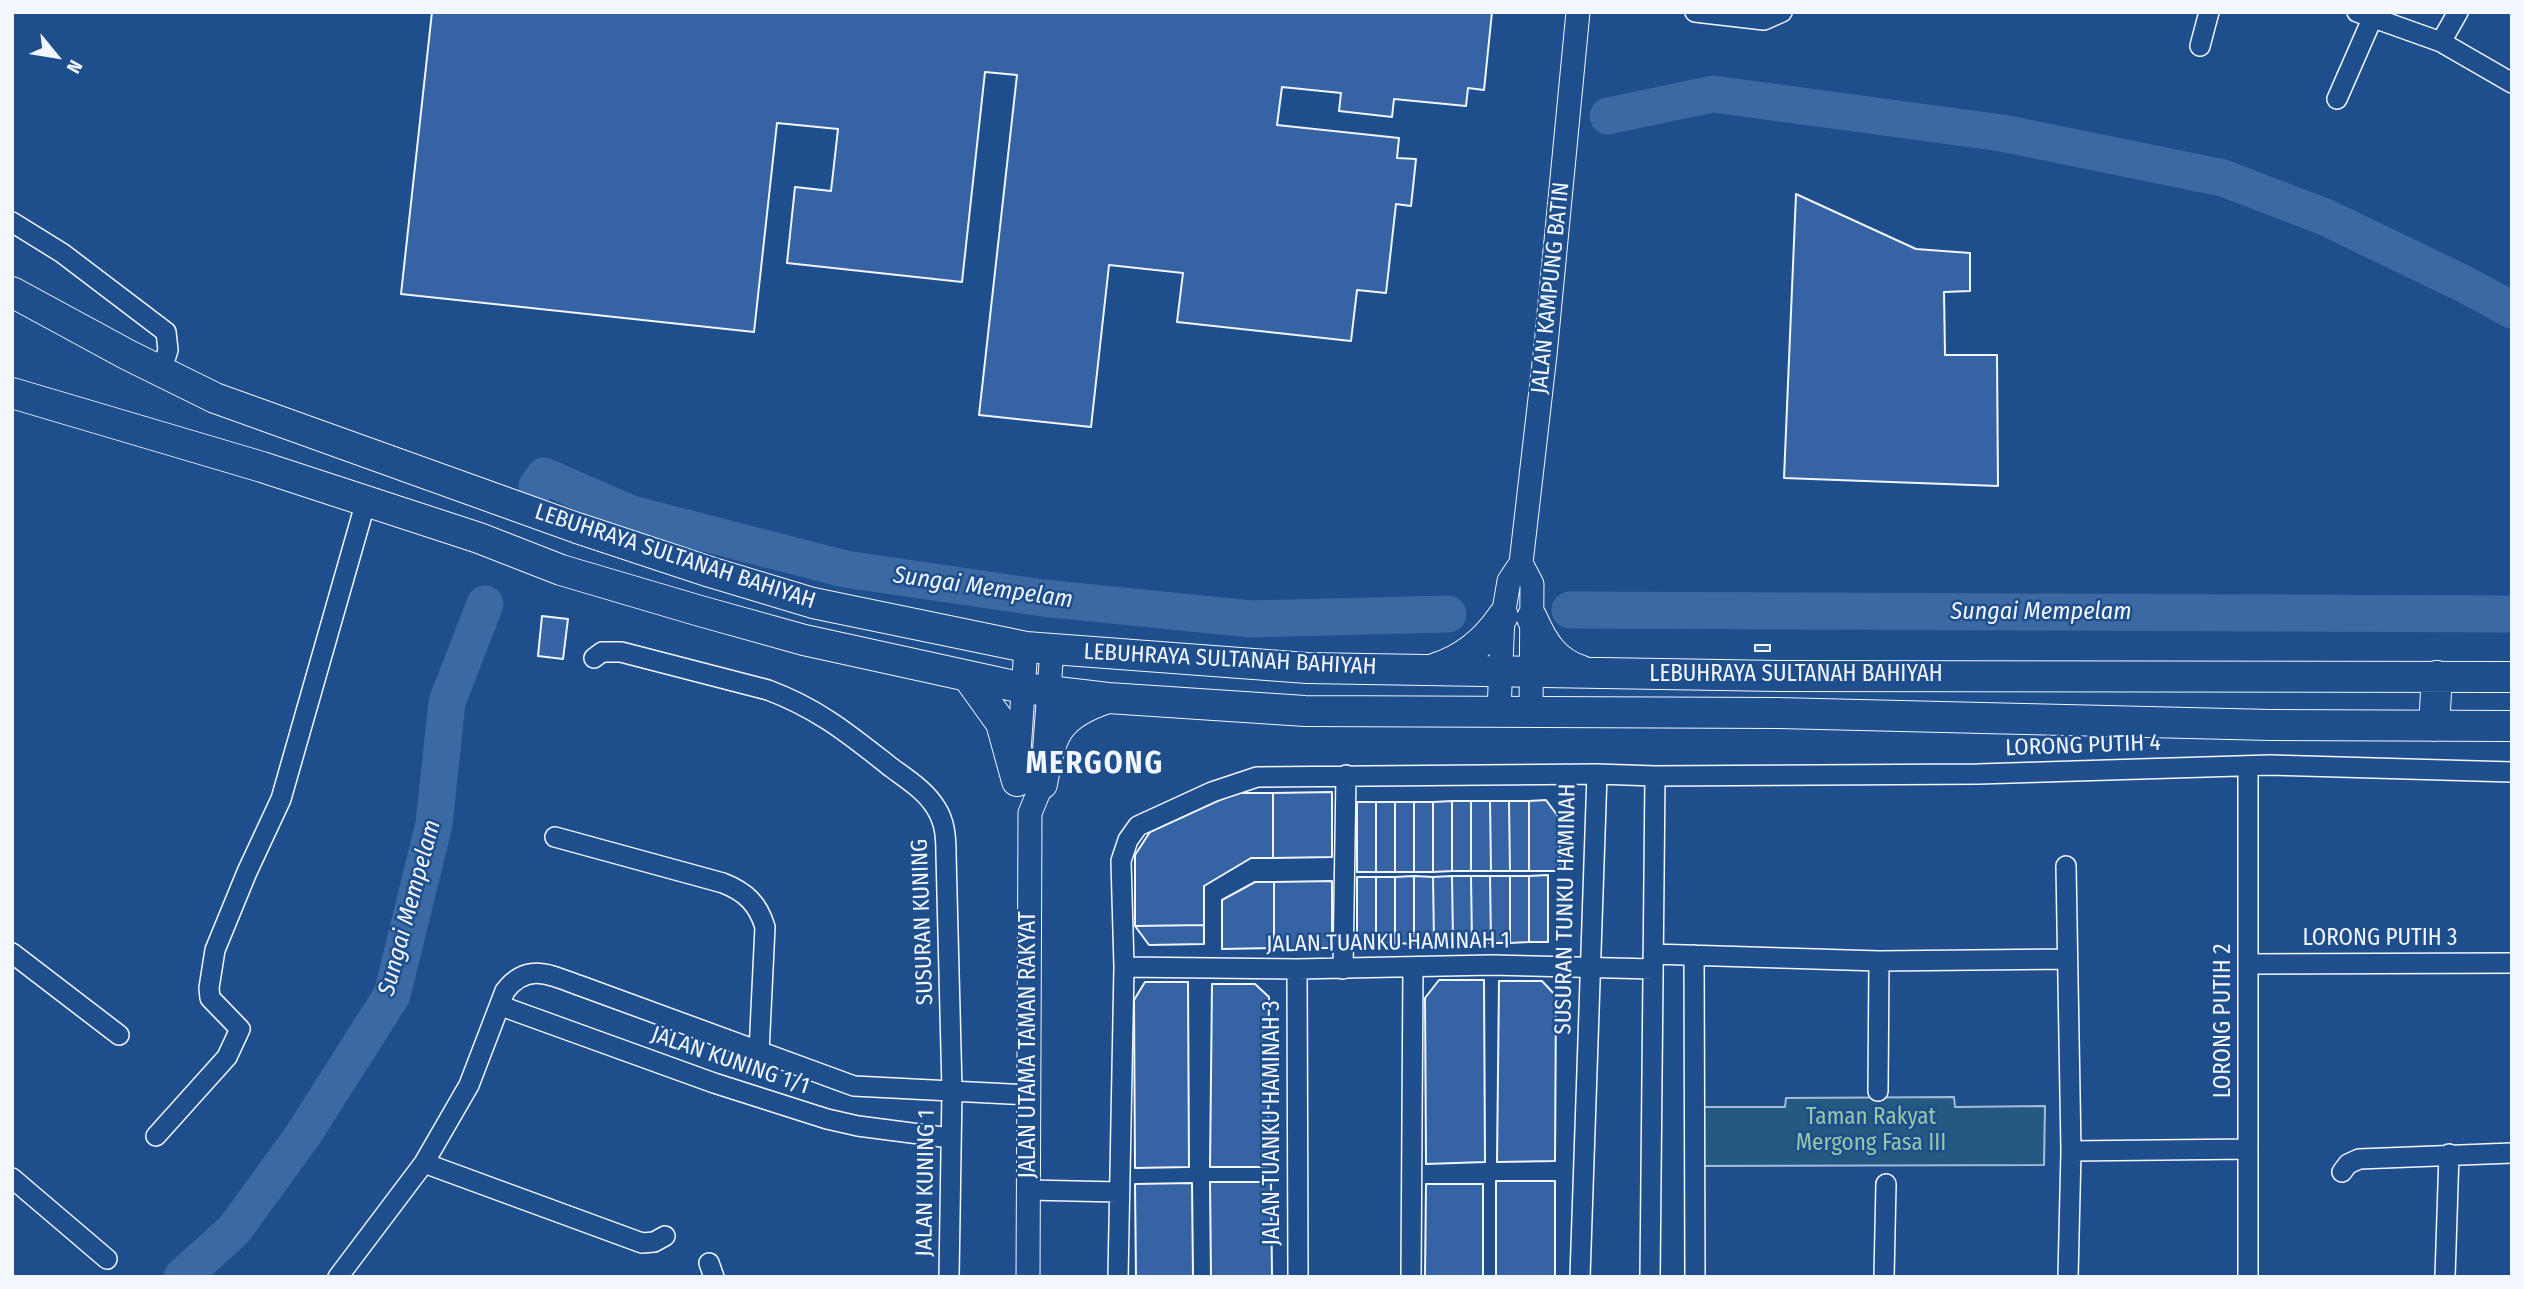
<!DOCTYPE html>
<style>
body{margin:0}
#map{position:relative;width:2524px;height:1289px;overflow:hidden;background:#1f4e8c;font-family:"Fira Sans Condensed",sans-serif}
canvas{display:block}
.frame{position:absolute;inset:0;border:14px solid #f2f6ff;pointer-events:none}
.north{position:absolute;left:21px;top:21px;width:70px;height:70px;-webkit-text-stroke:5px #1f4e8c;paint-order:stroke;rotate:120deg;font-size:19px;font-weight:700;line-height:28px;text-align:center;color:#f2f6ff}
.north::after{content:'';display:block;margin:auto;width:24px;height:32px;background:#f2f6ff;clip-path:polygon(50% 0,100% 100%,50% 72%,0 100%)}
</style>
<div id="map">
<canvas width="2524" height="1289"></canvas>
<div class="frame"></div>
<div class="north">N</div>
</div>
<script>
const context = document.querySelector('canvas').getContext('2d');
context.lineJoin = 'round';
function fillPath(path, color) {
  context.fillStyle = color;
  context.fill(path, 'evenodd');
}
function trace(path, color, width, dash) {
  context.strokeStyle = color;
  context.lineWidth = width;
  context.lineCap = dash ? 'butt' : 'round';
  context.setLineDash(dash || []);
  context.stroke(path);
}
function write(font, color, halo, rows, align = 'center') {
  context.font = font + ' "Fira Sans Condensed",sans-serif';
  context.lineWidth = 5;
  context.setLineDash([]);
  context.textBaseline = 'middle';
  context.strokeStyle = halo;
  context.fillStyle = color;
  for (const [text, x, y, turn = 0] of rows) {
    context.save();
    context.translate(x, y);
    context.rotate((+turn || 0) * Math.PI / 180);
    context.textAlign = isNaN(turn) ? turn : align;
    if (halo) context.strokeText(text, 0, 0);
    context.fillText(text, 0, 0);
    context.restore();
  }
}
const green = new Path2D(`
 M1954,1097L1955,1107L2045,1106L2044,1165L1698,1166V1107H1785L1786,1098Z`);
fillPath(green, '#245a82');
trace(green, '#a8bbd7', 2);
trace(new Path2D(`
 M1608,116L1713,94L2002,133L2223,178L2325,217L2464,284L2512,310
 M537,486L544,476L631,514L845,569L1043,598L1251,619L1448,614
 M1570,610L2512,614
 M182,1277L234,1230L303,1135L392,995L434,824L447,702L485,604`), '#3b69a3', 37);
const building = new Path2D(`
 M432,12H1492L1484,90L1468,88L1466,106L1394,99L1392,117L1339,111L1341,93L1282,87L1277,125L1399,138L1397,158L1416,159L1411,206L1396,204L1386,293L1357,290L1351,341L1177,322L1183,273L1109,265L1091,427L979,415L1017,75L985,72L962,282L787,263L795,187L831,191L838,129L777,123L754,332L401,294Z
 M1796,194L1916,249L1970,253V291L1944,292L1945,355H1997L1998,486L1784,478Z
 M542,616L568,619L563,659L538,656Z
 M1755,645H1770V651H1755Z
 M1332,792V857L1273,858V793Z
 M1235,793H1273V858H1251L1204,886V925L1135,926V855L1150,832Z
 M1546,800L1560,819V871H1529V801Z
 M1452,801H1471V871H1452Z
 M1452,801V871L1433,872V802Z
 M1471,801H1490L1491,871H1471Z
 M1490,801H1509L1510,871H1491Z
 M1509,801H1529V871H1510Z
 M1357,802H1376V872H1357Z
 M1376,802H1395V872H1376Z
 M1395,802H1414V872H1395Z
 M1414,802H1433V872H1414Z
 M1548,875V942H1529V876Z
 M1414,876L1433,877L1434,943L1414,944Z
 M1414,876V944L1395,943V877Z
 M1452,876H1471L1472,943H1453Z
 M1452,876L1453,943H1434L1433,877Z
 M1471,876H1490L1491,943H1472Z
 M1490,876H1510V943H1491Z
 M1510,876H1529V942L1510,943Z
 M1357,877H1376V944H1357Z
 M1376,877H1395V943L1376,944Z
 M1332,881V948H1274V882Z
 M1255,882H1274V948L1222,949V900Z
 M1204,925V944L1149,945L1135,926Z
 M1439,980H1484L1485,1162L1426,1164L1425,998Z
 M1499,981H1542L1556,996L1555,1161L1497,1162Z
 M1145,982H1188L1189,1167L1135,1168L1134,1000Z
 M1212,984H1255L1269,997L1268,1167H1210Z
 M1496,1181H1555V1277H1496Z
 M1210,1182H1271L1272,1277H1211Z
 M1192,1183L1193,1277H1136L1135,1184Z
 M1426,1184H1483V1277H1425Z`);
fillPath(building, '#3563a3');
trace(building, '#f2f6ff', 2);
const minor = new Path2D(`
 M1695,12L1764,20L1782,12
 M2357,12L2441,42L2512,83
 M2441,42L2458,12
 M2200,46L2209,12
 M2337,99L2372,19
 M12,222L62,253L166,332L168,350L161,372
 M594,658L602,652H621L768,690C819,709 850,735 892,768C907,779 926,791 936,808C945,822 946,837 946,854L952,1090L949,1277
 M555,837L723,883C746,892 758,904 765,927L759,1052
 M2066,866L2071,1151L2068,1277
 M12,953L119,1035
 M1653,954L1879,961L2067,959
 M1694,955L1695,1277
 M2248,964L2512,963
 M1124,967L1297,969L1492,965L1653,969
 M1297,969L1298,1277
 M1343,969L1346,775
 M501,1006L714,1083L827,1119L858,1126L950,1138
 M1878,1091L1879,961
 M156,1136L227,1057L240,1029L210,998L209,988L215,950L247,872L281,799L366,501
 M2071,1151L2248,1149
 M424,1163L642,1243L654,1242L665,1236
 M2342,1172L2348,1164L2359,1159L2512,1153
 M12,1178L107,1259
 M1028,1190L1119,1192
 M709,1263L714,1277
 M338,1277L424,1163L469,1085L505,991C528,961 552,976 581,986L854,1086L1029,1095
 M1118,1277L1124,967L1121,861L1128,840L1138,826L1212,792L1257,777L1597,774L1655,776L1978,774L2270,765L2512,772
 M1411,1277L1413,967
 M1580,1277L1597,774
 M1650,1277L1655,776
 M1884,1277L1886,1184
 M2248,1277V766
 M2445,1277L2449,1154`);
const tertiary = new Path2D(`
 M1521,563L1532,584L1531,712
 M1499,711L1503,616L1509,581L1521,563L1545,355L1578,12
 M1018,767L1026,647
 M1028,1277L1030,813L1042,784L1052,649`);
const primary = new Path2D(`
 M12,292L128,355L215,398L577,528L710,572L813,603L1026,647L1307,668L1779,676L2512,677
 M12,393L262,467L479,538L561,570L700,611L804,640L1023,688L1108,698L1305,711L1778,713L2271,725L2512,726
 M1532,618C1543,643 1554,662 1582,671
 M1436,668C1465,659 1486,641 1503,616
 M968,677L1001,723L1017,781
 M2434,726L2437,676
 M1042,784C1051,734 1056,715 1108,698`);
trace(minor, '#f2f6ff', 22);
trace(tertiary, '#f2f6ff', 25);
trace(primary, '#f2f6ff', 32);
trace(minor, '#1f4e8c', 19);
trace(tertiary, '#1f4e8c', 23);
trace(primary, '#1f4e8c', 30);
write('23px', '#f2f6ff', '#1f4e8c', [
 ["JALAN KAMPUNG BATIN",1551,288,-84],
 ["LEBUHRAYA SULTANAH BAHIYAH",675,557,18],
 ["LEBUHRAYA SULTANAH BAHIYAH",1230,660,3],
 ["LEBUHRAYA SULTANAH BAHIYAH",1796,675],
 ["LORONG PUTIH 4",2083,746,-2],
 ["SUSURAN TUNKU HAMINAH",1566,909,-89],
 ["SUSURAN KUNING",923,922,-92],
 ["LORONG PUTIH 3",2380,939],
 ["JALAN TUANKU HAMINAH 1",1388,943,-1],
 ["LORONG PUTIH 2",2224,1021,-90],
 ["JALAN UTAMA TAMAN RAKYAT",1029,1045,-90],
 ["JALAN KUNING 1/1",730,1061,19],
 ["JALAN TUANKU HAMINAH 3",1273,1123,-90],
 ["JALAN KUNING 1",926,1183,-89]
]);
write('23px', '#97c8a6', '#1f4e8c', [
 ["Taman Rakyat",1871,1118],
 ["Mergong Fasa III",1871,1144]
]);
write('italic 24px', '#f2f6ff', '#1f4e8c', [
 ["Sungai Mempelam",983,588,8],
 ["Sungai Mempelam",2041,612],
 ["Sungai Mempelam",410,908,-75]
]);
context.letterSpacing = '2px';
write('bold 30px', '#f2f6ff', '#1f4e8c', [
 ["MERGONG",1095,765]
]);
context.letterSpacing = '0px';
</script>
